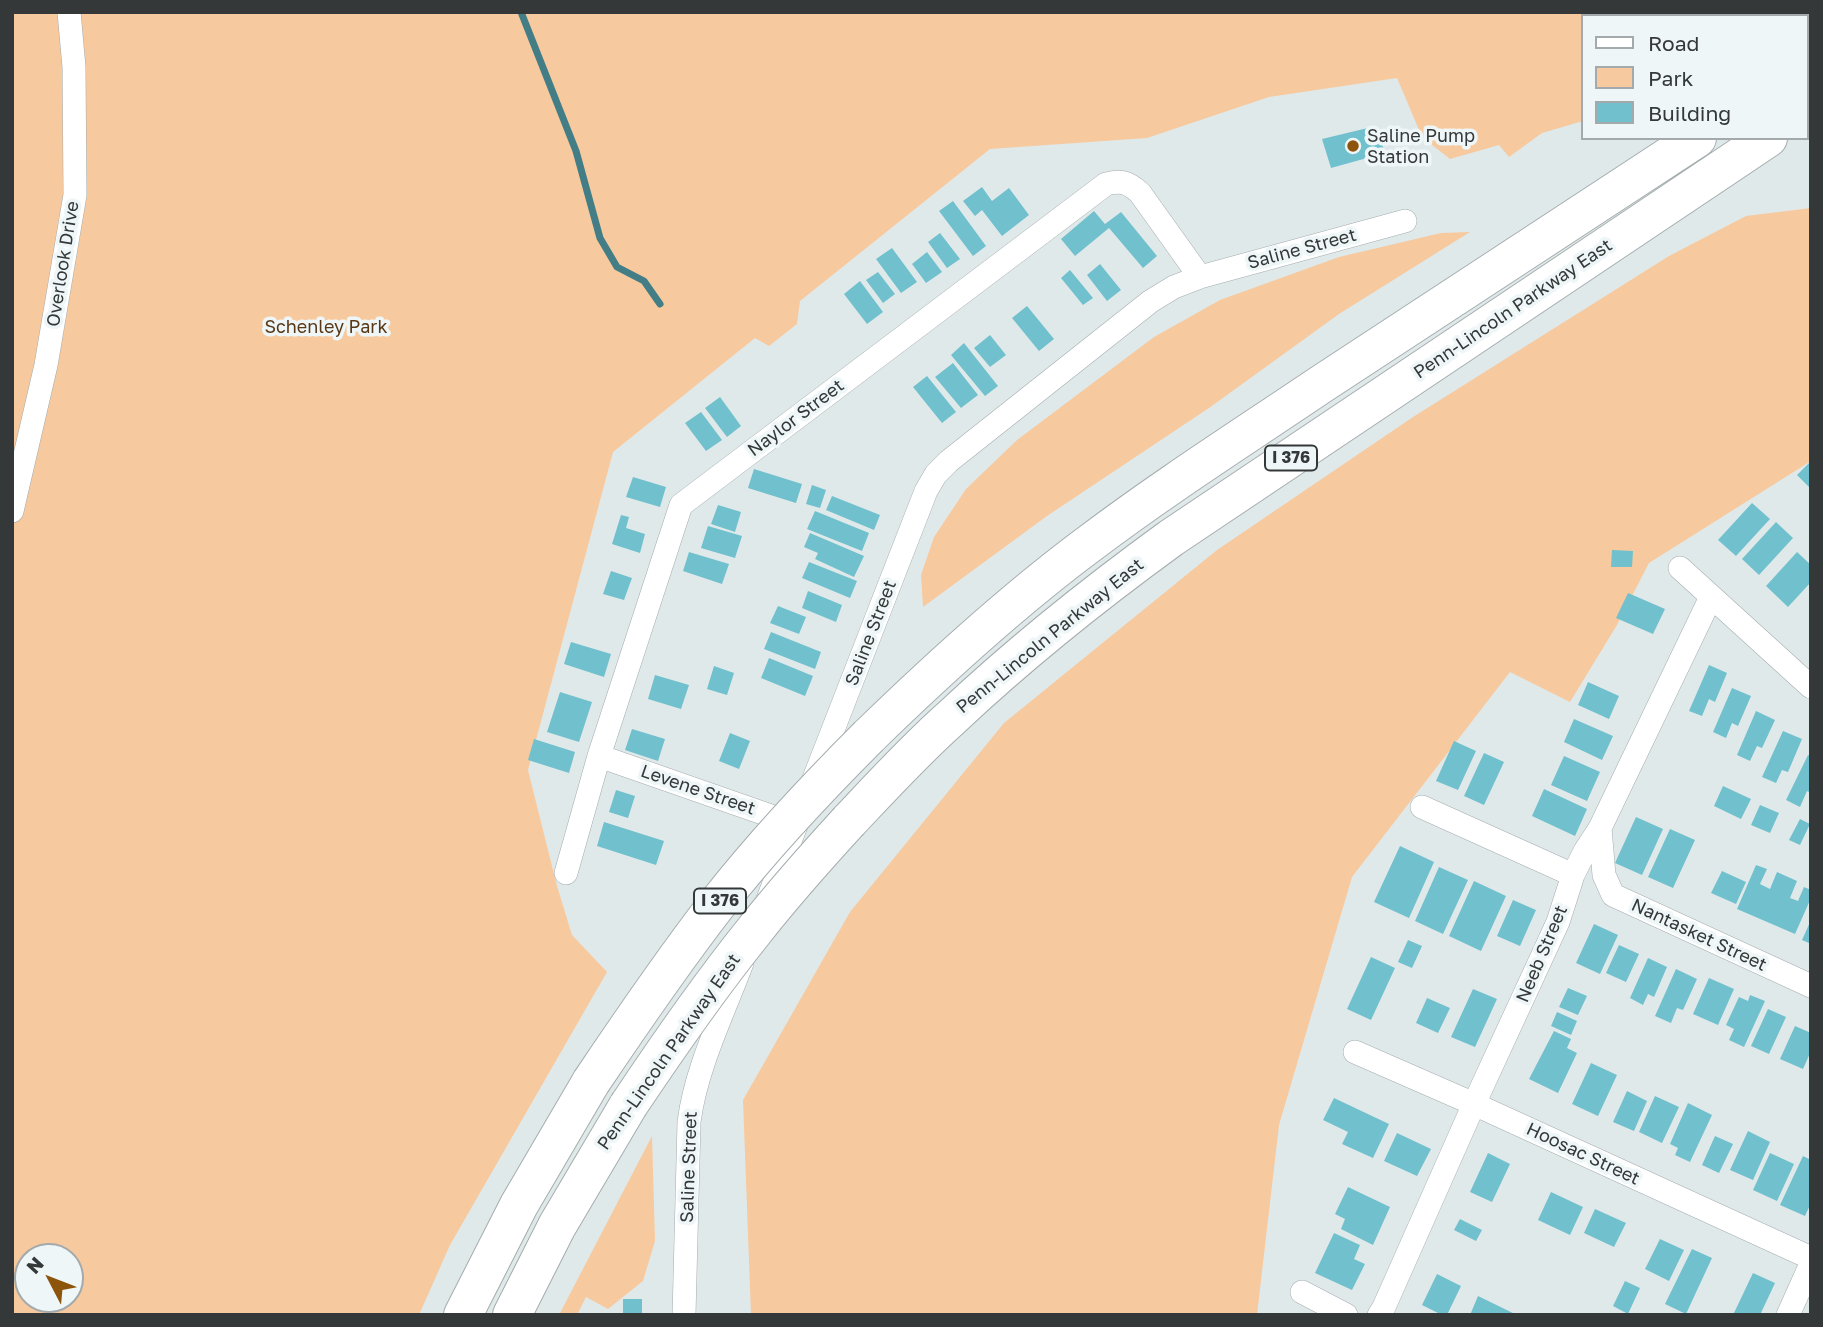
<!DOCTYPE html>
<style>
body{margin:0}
#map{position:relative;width:1823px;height:1327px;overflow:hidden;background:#e0e9ea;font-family:"Golos Text",sans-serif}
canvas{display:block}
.frame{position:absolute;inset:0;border:14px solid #343838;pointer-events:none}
.legend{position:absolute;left:1581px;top:14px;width:228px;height:126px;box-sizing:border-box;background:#eef6f8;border:2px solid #a4aaab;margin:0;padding:9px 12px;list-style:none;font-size:21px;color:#343838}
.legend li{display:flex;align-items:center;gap:14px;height:35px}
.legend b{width:35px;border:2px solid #a4aaab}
.north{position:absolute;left:14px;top:1243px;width:70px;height:70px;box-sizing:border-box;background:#eef6f8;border:2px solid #a4aaab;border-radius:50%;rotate:312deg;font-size:19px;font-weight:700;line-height:28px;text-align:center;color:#343838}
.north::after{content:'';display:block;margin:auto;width:24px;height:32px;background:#8d540c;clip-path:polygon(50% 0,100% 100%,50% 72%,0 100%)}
</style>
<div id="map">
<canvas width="1823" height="1327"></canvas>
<div class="frame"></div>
<ul class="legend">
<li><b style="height:9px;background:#fff"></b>Road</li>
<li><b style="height:19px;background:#f7c99e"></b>Park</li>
<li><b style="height:19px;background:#70c0cd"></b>Building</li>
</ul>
<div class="north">N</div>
</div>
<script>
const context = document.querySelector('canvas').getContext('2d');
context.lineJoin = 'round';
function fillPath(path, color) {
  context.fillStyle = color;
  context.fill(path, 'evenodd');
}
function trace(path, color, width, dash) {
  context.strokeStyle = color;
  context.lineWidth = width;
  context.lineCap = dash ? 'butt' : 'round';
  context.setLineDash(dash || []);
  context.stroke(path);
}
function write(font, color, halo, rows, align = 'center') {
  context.font = font + ' "Golos Text",sans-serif';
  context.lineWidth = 7;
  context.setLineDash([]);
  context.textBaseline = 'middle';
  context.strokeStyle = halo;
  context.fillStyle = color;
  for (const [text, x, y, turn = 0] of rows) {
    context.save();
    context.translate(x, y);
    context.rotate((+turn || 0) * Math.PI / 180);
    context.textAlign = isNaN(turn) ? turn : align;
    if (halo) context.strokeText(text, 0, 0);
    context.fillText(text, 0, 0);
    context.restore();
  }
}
fillPath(new Path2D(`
 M12,12H1745L1741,16H1583V121L1542,133L1509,157L1499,145L1450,159L1422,137L1397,78L1269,97L1147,138L990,149L800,301L797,324L769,346L755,338L613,452L528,770L557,886L572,935L607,972L450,1245L419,1315H12ZM28,1257H70V1299H28Z
 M1811,208V461L1649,563L1617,625L1570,702L1510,672L1352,877L1279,1125L1257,1315H751L743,1100L850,912L1004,723L1217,550L1413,417L1669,256L1746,216Z
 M1470,232L1339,314L1209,408L1047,516L923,607L921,575L934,537L966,489L1017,440L1154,337L1220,300L1339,257L1441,233Z
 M652,1136L655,1241L643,1281L608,1309L586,1297L577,1315H559Z`), '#f7c99e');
trace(new Path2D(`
 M521,12L576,151L600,238L617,267L644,281L660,304`), '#437d86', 7);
fillPath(new Path2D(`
 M1376,126L1385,153L1331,168L1322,139Z
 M982,187L992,201L1009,188L1029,215L1002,236L982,210L975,216L963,201Z
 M953,201L986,246L973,256L939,211Z
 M1094,211L1105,224L1121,212L1157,256L1143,268L1109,228L1075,256L1061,239Z
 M940,233L960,259L947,268L928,242Z
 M892,248L917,282L901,293L876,259Z
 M927,252L942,272L926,283L912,264Z
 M1100,264L1121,290L1107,301L1087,275Z
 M1070,270L1093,298L1083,305L1061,278Z
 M878,272L895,294L883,303L866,280Z
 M860,281L883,312L867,324L844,294Z
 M1027,306L1054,339L1039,351L1012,318Z
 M990,335L1006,355L990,367L974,348Z
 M964,343L998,386L985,396L951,355Z
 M953,363L978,395L961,408L935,377Z
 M927,376L956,412L942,423L913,387Z
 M720,397L741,426L727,437L705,408Z
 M701,412L722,440L706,451L685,423Z
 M1811,461V489L1797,475Z
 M754,469L802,484L796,503L748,488Z
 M633,477L666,487L660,507L626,497Z
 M812,485L826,490L820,508L806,504Z
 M832,496L880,515L874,530L826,510Z
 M1752,503L1770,519L1736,556L1718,540Z
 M718,505L741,512L735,532L711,524Z
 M815,511L869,533L862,551L807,529Z
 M621,515L629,517L626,528L645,534L640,553L612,544Z
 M1776,522L1793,538L1759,575L1742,559Z
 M708,526L742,536L735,558L701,548Z
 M810,533L864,556L854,577L815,559L818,553L804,547Z
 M1612,550L1633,551L1632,567H1611Z
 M689,552L729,564L722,584L683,571Z
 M1797,552L1811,565V582L1788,607L1766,586Z
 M809,562L857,581L850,598L802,578Z
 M611,571L632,578L624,600L603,594Z
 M808,591L842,605L836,622L802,608Z
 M1628,593L1665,609L1653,634L1616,618Z
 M778,606L806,617L799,634L770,623Z
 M771,632L821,652L815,669L764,649Z
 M571,642L611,654L604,677L564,664Z
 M769,658L813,676L805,696L761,678Z
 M1709,665L1727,673L1715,702L1709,699L1702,716L1689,711Z
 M714,666L734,673L727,695L707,689Z
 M655,675L689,685L681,709L648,699Z
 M1588,682L1619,696L1609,719L1578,705Z
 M1732,688L1751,696L1738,726L1732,723L1726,738L1713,732Z
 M560,692L592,702L579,742L547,732Z
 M1756,711L1775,720L1762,748L1757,746L1750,761L1737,755Z
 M1574,719L1613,736L1602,760L1564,742Z
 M632,729L665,739L658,761L625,750Z
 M1783,731L1802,739L1788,772L1782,770L1776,783L1762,777Z
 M730,733L750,741L739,769L719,761Z
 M534,739L575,752L569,773L528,760Z
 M1454,741L1476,751L1458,790L1436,781Z
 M1484,753L1504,762L1484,805L1464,796Z
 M1808,755L1811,756V793L1807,791L1800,807L1786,800Z
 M1564,756L1600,772L1587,801L1551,785Z
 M1723,786L1751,799L1741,819L1714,806Z
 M1544,789L1587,809L1575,836L1532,816Z
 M616,790L635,796L628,818L609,812Z
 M1760,805L1779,813L1770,833L1751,825Z
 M1636,817L1663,829L1642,875L1615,863Z
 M1800,819L1810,824L1800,845L1789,840Z
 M604,822L664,841L656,865L597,846Z
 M1670,829L1695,840L1673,888L1648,877Z
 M1400,846L1434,862L1409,918L1374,902Z
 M1756,865L1767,869L1760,884L1770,889L1777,872L1797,881L1790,898L1798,901L1804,887L1811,890V898L1795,934L1737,909Z
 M1439,867L1468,880L1443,934L1415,921Z
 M1722,871L1746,882L1736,904L1711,893Z
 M1474,881L1506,896L1481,951L1449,936Z
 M1513,900L1536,910L1520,946L1497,936Z
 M1811,920V944L1802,940Z
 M1594,924L1618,935L1600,974L1576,963Z
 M1408,940L1422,946L1412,968L1398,962Z
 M1619,945L1639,954L1626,982L1606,973Z
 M1371,957L1395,968L1371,1020L1347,1009Z
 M1648,958L1667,967L1654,997L1648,994L1643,1005L1630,998Z
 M1676,969L1697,979L1683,1010L1677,1008L1671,1023L1655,1016Z
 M1709,978L1734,989L1718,1025L1693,1014Z
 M1568,988L1587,996L1578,1015L1559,1007Z
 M1473,989L1497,999L1475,1047L1451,1037Z
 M1750,995L1765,1001L1744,1047L1729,1040L1734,1029L1726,1025L1739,997L1748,1001Z
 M1427,998L1450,1008L1438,1033L1416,1023Z
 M1768,1009L1786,1017L1769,1054L1751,1046Z
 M1557,1012L1577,1021L1571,1035L1551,1026Z
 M1795,1026L1811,1033V1051L1803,1069L1780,1059Z
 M1554,1031L1571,1039L1567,1048L1577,1053L1558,1093L1529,1079Z
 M1591,1063L1617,1075L1598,1116L1572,1104Z
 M1627,1091L1647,1101L1634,1131L1613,1122Z
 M1655,1096L1679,1107L1662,1143L1639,1132Z
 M1334,1098L1389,1124L1373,1158L1342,1144L1348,1132L1323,1120Z
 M1688,1103L1712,1115L1690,1162L1675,1155L1678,1148L1670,1144Z
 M1748,1131L1770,1142L1753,1180L1730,1170Z
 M1397,1133L1431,1149L1417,1176L1384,1161Z
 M1715,1136L1733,1144L1719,1173L1702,1165Z
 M1488,1153L1510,1164L1492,1202L1470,1192Z
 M1770,1153L1794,1164L1777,1201L1753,1190Z
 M1803,1156L1811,1160V1203L1805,1216L1780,1205Z
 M1348,1187L1390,1207L1373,1245L1341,1229L1345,1219L1335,1214Z
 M1551,1192L1583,1207L1570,1235L1538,1220Z
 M1595,1209L1626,1223L1614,1247L1584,1233Z
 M1460,1219L1482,1230L1476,1241L1454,1230Z
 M1334,1233L1360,1245L1354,1259L1365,1264L1352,1290L1315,1273Z
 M1660,1239L1684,1250L1669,1281L1645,1269Z
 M1692,1249L1712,1258L1686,1314L1665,1304Z
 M1753,1273L1775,1283L1760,1315H1733Z
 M1437,1274L1461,1286L1447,1315H1442L1422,1305Z
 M1625,1281L1640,1288L1628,1314L1613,1306Z
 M1478,1296L1517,1315H1470Z
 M623,1299H642V1315L623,1314Z`), '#70c0cd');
const minor = new Path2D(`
 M12,511L46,365L75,195L74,67L69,12
 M1680,568L1811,687
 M599,756L794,824
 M813,781L926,491L936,474L949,461L1151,301L1174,287L1200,277L1405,221
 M1422,807L1573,875
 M1600,828L1604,875L1613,895L1811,986
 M566,873L599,756L681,505L1106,184C1121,180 1128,182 1140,193L1200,277
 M768,899L797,823
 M1355,1052L1474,1104L1811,1258
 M1302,1292L1346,1315
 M684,1315L689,1122C696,1068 723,1014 742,963
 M1379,1315L1384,1307L1474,1104L1558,922L1573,875L1585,851L1600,828L1711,597
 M1788,1315L1811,1264`);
const motorway = new Path2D(`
 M1807,30L1811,28
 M1807,66L1811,64
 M1807,112L1811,110
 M869,736C939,668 1011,602 1089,544C1163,488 1243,437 1320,385C1445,302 1571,220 1697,138
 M849,821C882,786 915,750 951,718C1020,653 1094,594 1171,538L1768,138
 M463,1315L519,1205L591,1082
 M512,1315L557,1226L628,1106`);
trace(minor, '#a4acae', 24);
trace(motorway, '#a4acae', 40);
trace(minor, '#fff', 23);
trace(motorway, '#fff', 38);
const motorwayBridge = new Path2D(`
 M591,1082C632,1021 673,961 718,903C765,843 816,789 869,736
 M628,1106C668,1046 709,987 754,931C784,893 816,857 849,821`);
trace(motorwayBridge, '#a4acae', 40, []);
trace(motorwayBridge, '#fff', 38);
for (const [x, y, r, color] of [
 [1353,146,7,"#8d540c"]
]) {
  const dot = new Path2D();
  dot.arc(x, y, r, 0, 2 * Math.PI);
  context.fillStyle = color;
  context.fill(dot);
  trace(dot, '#eef6f8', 2.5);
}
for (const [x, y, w] of [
 [1291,458,52],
 [720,901,52]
]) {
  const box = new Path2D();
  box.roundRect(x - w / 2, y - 12.5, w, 25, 5);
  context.fillStyle = '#eef6f8';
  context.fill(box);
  trace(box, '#343838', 2);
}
write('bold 16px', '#343838', null, [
 ["I 376",1291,458],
 ["I 376",720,901]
]);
write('18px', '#343838', '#eef6f8', [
 ["Saline Pump",1367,136],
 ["Station",1367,157]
], 'left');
write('18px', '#343838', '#eef6f8', [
 ["Saline Street",1302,249,-15],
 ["Overlook Drive",63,264,-81],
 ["Penn-Lincoln Parkway East",1513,309,-34],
 ["Naylor Street",796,418,-37],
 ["Saline Street",871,633,-69],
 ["Penn-Lincoln Parkway East",1050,636,-39],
 ["Levene Street",698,790,19],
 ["Nantasket Street",1699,935,25],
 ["Neeb Street",1542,954,-67],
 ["Penn-Lincoln Parkway East",669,1052,-55],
 ["Hoosac Street",1583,1154,25],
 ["Saline Street",689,1167,-88]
]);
write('18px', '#583816', '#eef6f8', [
 ["Schenley Park",326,327]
]);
</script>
